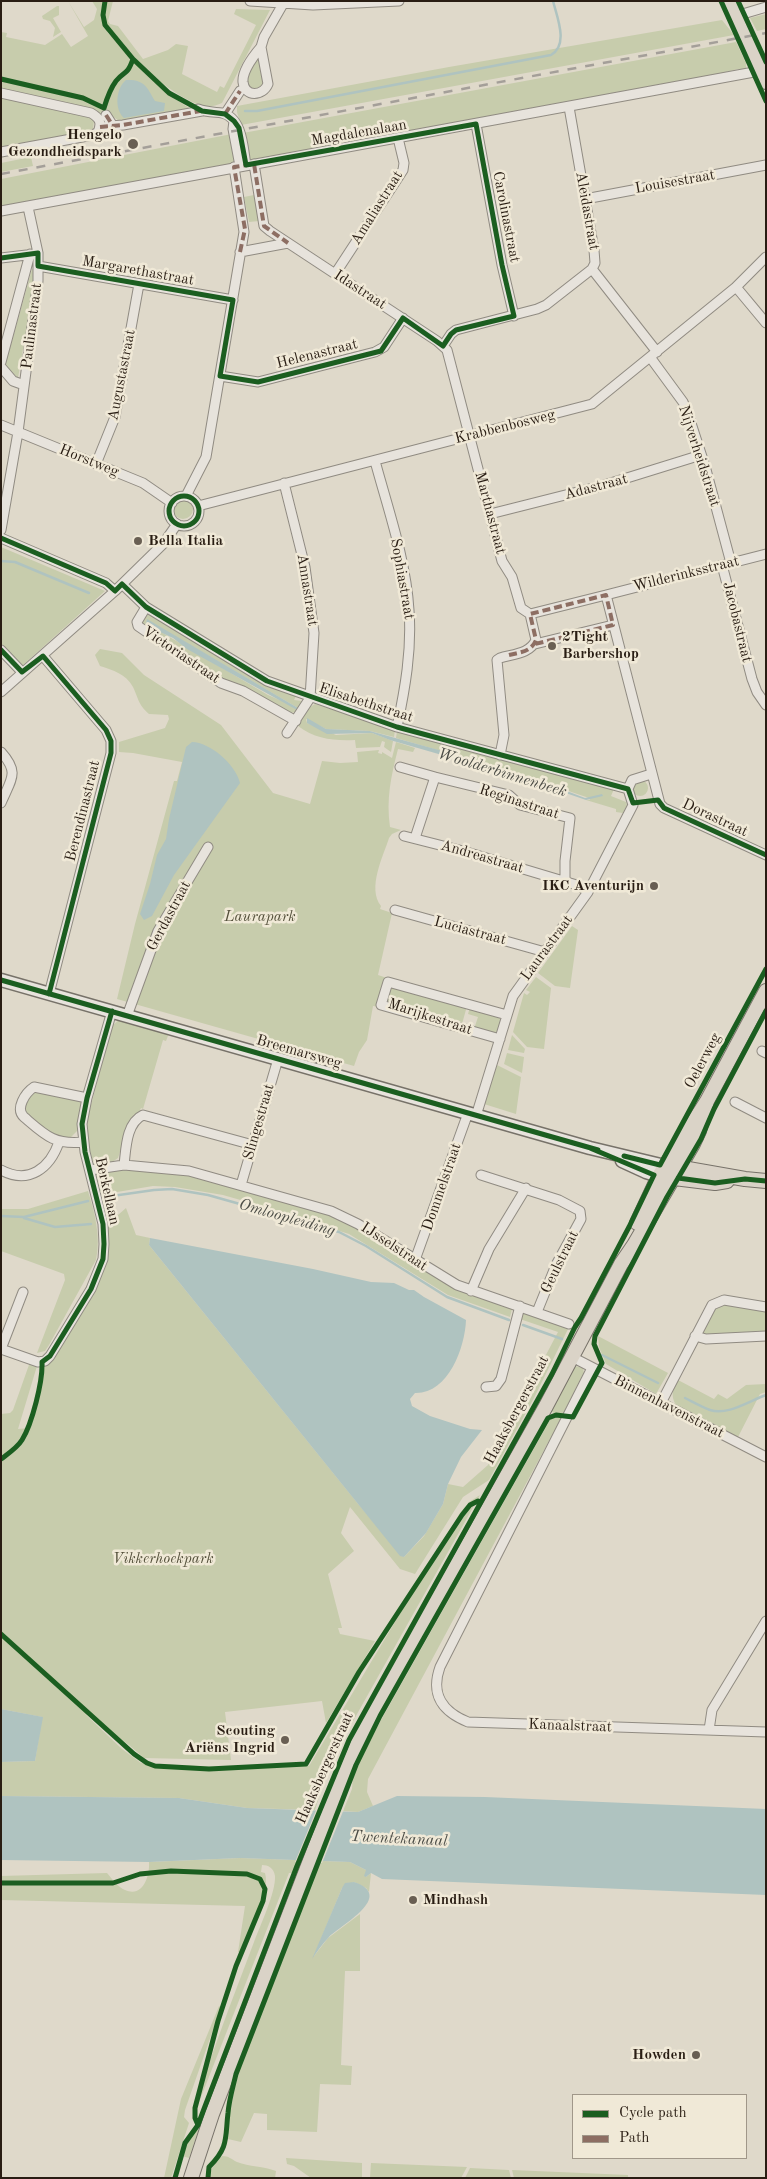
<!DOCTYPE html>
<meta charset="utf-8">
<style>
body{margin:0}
#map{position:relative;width:767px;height:2179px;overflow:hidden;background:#dfd9ca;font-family:"Old Standard TT",serif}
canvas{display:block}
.frame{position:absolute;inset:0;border:2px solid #291d13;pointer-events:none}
.legend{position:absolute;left:572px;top:2094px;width:175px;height:65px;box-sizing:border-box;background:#f0e9d7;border:1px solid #a09789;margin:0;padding:6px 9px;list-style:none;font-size:15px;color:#291d13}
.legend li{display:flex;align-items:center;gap:10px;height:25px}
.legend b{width:25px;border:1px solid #a09789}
</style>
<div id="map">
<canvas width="767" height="2179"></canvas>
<div class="frame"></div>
<ul class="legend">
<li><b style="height:6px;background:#1b5e20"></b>Cycle path</li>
<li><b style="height:6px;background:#8d6e63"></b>Path</li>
</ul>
</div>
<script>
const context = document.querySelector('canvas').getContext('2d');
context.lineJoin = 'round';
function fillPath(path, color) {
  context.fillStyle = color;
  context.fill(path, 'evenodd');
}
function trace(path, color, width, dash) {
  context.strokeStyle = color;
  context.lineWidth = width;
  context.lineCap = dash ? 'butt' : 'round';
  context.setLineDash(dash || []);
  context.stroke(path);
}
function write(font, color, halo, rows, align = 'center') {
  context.font = font + ' "Old Standard TT",serif';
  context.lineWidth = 5;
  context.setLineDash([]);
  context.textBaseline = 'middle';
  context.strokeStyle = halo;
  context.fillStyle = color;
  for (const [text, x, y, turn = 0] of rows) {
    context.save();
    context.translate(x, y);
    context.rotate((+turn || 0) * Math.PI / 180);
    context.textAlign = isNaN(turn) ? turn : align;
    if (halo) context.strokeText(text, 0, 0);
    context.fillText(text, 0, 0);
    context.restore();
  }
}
fillPath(new Path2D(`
 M68,1L84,27L94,20L97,9L92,1H102V17L108,33L165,92L192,110L122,123L109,114L102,116L97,112L1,90V32L7,33L6,37L45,45L62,34L71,47L88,36Z
 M106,1H113L108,21L110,24L118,26L143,59L168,50L176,44L188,46L182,74L217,92L220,86L224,88L256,25L234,14L236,9L270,10L222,103C217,105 209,108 203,106C176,99 121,53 108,28C104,19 104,10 106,1Z
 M57,6H59V15L53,18L61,32L53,37L55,28L50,21L43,19L42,16Z
 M766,14V29L757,31L750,18Z
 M722,20L734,35L241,125L237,112V106L449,67Z
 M736,42L746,63V70L742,71L738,69L691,81L249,161L243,133Z
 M260,55L265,85L257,91L249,89L246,78L257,56Z
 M1,95L87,115L94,120L93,130L91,132L1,149Z
 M232,134L238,163L1,207V179Z
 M31,157L33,166L1,172V163Z
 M254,195L259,221L249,222L244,197Z
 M32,269L35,271L36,276L18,378L5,366Z
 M173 509a10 10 0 1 1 20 0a10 10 0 1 1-20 0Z
 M1,547L105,591L22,666L1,645Z
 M150,614L268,684L296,696L294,700L302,701L304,704L297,712L288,713L280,706L274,705L237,684L222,679L200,662L175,648L143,627V621L146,615ZM147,620L298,708L268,695L146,623Z
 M100,649L122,653L144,675L221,725L273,793L310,804L322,761L340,763L358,762L357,752L379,750L378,753L382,754V752L392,758L396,742L415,748L413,752L398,749C391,776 386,799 390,827L401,830L392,834L389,838C383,857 367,888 381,906L380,909L392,913L378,975L387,978L379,1007L373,1006L367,1040L359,1052L354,1066L117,999L135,924L174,781H177L182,762L133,753L119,752V742L165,728L169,719L168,715L149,714C138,704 139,700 133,687C126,674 113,670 100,666L95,655Z
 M315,704L395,730L394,737L370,731L326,729L306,719L307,723L336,735L372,733L393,741L391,752L384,747L385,742L382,741L380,747L356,748L355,740C334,741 315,739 298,726L310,707Z
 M397,731L614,789L611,796L626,802L627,805L623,813L616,812V809L586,800H590L589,798L513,772L396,738Z
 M632 788a8 8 0 1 1 16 0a8 8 0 1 1-16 0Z
 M572,926L578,930L570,988L555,986L538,973Z
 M536,977L551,988L544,1049L527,1047L513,1032L524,993L527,995L530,992L526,990Z
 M392,987L467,1006L462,1024L461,1022L395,1003L390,1004L387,999Z
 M470,1007L499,1016L501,1022L498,1031L492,1034L474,1029L478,1017L468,1014Z
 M121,1018L169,1033L166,1041L163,1040L143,1109L141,1108L139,1113L130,1122L118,1158L109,1164H100L93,1161L90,1156L86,1124L112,1026Z
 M512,1035L525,1049L524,1053L508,1050Z
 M507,1053L524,1057L522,1073L504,1064Z
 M497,1065L521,1077L516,1114L484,1104Z
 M34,1090L81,1101L77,1131L70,1138C52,1138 38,1124 23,1113L24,1106Z
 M119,1168L183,1173L327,1213L345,1220L453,1286L512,1309L510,1317L448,1295L349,1234L265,1207L223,1195L175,1187L153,1186L99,1195L94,1177L97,1173Z
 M88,1191C95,1214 101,1236 96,1260L49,1345L45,1351L37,1353L65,1280L64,1274L1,1251V1209H28Z
 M102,1205H110L118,1215L126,1208L136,1235L150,1238L149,1245L359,1505L404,1557L424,1536L443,1504L448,1484L463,1487L488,1465L558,1332L517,1318L520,1307L570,1325L534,1398L489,1480L463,1497L415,1574L400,1569L350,1507L341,1533L354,1551L328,1574L342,1628H338L340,1634L375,1641L326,1723L322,1701L225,1712L231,1760L144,1758L129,1745L84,1713L122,1749L141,1763L218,1767L309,1766L460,1513L469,1502L480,1495L343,1739L323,1785L315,1810L247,1808L179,1798L1,1796V1762L35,1761L42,1717L1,1709V1414L10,1413L13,1410L30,1362L37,1366L18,1429L29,1428L46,1362L106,1263C110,1243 108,1224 102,1205Z
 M724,1304L766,1311V1333L711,1337L701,1333L711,1311Z
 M598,1336L668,1373L656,1394L606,1364L599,1347Z
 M571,1365L583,1368L584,1373L581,1381L368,1779L367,1792L373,1806L358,1812L343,1811L352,1789L353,1775L367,1745L554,1413L547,1408Z
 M678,1380L714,1399L718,1394L727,1399L746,1385L766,1384V1392L760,1394L738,1437L676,1405C670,1395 673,1389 678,1380Z
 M240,1858L350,1862L366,1870V1877L371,1873L369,1892L366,1888L354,1882L342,1888L314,1956L328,1938L360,1914V1971H345L341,2065L352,2066L351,2085L320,2084L317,2132L267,2130V2114L254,2113L241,2142L228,2139L230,2111L242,2056L314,1874L289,1873L194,2115L193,2112C211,2054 233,1998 254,1942C260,1926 276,1892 275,1876C274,1868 268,1865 262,1865L261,1872L265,1873C271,1893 249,1933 241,1953L238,1952L245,1906L1,1900V1876L107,1873C112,1879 118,1887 125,1890C143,1898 150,1876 149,1862Z
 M219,2006L221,2007L185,2110L184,2117L189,2123L171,2178H164L181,2099Z
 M200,2125L189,2158L182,2156L188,2140Z
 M222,2156C229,2156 231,2159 237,2162C249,2167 264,2166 276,2171L275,2178H210L212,2168Z
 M286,2158L362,2163V2178H311L294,2166L287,2164Z
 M371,2163L467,2167L461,2178H370Z
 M470,2168L509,2170L511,2178H465Z
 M512,2170L628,2175V2178H514Z`), '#c7ccac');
fillPath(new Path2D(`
 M126,80C144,79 147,87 155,101L165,103L164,111L124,118C114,109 116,88 126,80Z
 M147,619L298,708L297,710L187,649L173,638L156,630L146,623Z
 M307,718L326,729L370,731L464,757L538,780L585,798L602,794L603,796L586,800L525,779L390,740L372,733L327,734L307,723Z
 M192,742C210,742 236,765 240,783L174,875L152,916L144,920L140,914L150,884L157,855L166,839L169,819L186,747Z
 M150,1238L313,1269L371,1282L394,1283L409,1290H414L424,1297L466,1320C465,1348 448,1394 415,1393L410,1399L412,1406L430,1416L470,1429L482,1430L461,1457L448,1484L443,1504L426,1533L404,1557L400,1556L149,1245Z
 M1,1709L43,1717L35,1761L1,1762Z
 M1,1796L179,1798L247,1808L358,1812L397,1796L485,1797L766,1809V1895L382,1879L371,1873L366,1877L364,1876L366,1870L350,1862L240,1858L149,1862L1,1860Z
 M354,1882C396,1896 341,1925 329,1937C322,1944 317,1952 312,1959L342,1888L345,1883Z`), '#afc3c0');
fillPath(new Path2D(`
 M317,1808L344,1809L322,1863L295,1862Z`), '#dfd9ca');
trace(new Path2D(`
 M245,111H257L551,55C569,45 557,17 553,1
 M1,561L15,562L89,593
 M105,1197L154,1190L172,1189L208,1195L339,1232L366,1246L447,1297L509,1320
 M1,1216L24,1217L88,1201
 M24,1218L55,1227L91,1224
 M523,1325L562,1339
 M602,1355L658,1383
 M685,1398C693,1402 702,1407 710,1410C727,1416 749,1401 766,1395`), '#afc3c0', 2.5);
const street = new Path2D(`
 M250,1L313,5L399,1
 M736,16L766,7
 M261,47C255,54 242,71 243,82C245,98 263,96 268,84L261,47L264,37L283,4
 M1,93L91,113C100,118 102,123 98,132L93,135L1,152
 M569,107L594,250L595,263L592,269L657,352
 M198,109C206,112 214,112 222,113C243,118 243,149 246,165
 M225,114L240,91
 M106,115L113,126
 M234,121L233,129L240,166
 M476,124L502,265L514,316
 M100,127L123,125L202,111
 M254,164L264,226L270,231L437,341L447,350L502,561L512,577L521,608L530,614
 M585,199L766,165
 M1,211L754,72L760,68
 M240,252L288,243
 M1,258L35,254
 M38,266L233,300
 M335,274L403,170L404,163L398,138
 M736,287L766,323
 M443,346L451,334L456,330L537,309L546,305L592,269
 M650,357L683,402L687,411L705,466L731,563
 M1,362L30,254
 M1,367L13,381L24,385
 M220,376L258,382L375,352L384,347L403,318
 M1,425L143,483L172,503
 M375,461C388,509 406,560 409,610C412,650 405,689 397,727
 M96,464L115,417L139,284
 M284,483L305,567L314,633L310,698L287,733
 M186,496L206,457L244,232L234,167
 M169 511a15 15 0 1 1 30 0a15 15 0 1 1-30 0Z
 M198,506L592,404L736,287L766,257
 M490,514L601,486L701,455
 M1,530L18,432L38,281V253L28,207
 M1,538L106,583L115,591
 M722,565L752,679L757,692L766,705
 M122,584L146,607L267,681L397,727L628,789
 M606,595L766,554
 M146,607L137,622L138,626L221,683L243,691L296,721
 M535,644L613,625
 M1,650L22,672
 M43,656L106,730L111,741V753L49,994
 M1,692L115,591L163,544L177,524
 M1,752C20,773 11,779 1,803
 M500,755L504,735L497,660L500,658C513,654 530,654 536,640L530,614L606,595L660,804L664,808L766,855
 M400,767L435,777
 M628,789L632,780L651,774
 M404,836L463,851L580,886L588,892
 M415,838L435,777L509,795L520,805L570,818L565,861V882
 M395,910L545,952
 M127,1016L158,931L208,847
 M500,1039L381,1005L388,982L507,1015
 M762,1051L766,1053
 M735,1102L766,1118
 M476,1116L513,996L588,892L633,805L628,789
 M83,1142C54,1145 45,1135 24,1117C15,1109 25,1093 34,1087L87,1098
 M124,1165C126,1149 126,1123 143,1115L253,1145
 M1,1170C29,1185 50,1168 59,1142
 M90,1170L124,1165L189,1171L331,1211L358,1224L457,1285L569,1324
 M481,1175L559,1200L580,1211L581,1219L556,1265L537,1312
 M241,1185L278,1059
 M415,1260L468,1113
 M471,1291L489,1249L526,1188
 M695,1336L706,1339L766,1336
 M1,1349L38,1362L45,1361L50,1356L91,1289L103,1259L104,1244L103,1224L85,1152L82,1124L87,1098L112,1011
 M1,1349L23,1292
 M572,1357L766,1457
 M592,1368L440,1667C430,1695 443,1712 468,1722L766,1732
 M486,1387L496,1386L501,1379L520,1306
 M661,1403L712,1305L724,1300L766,1307
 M709,1730L712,1710L766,1621`);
const secondary = new Path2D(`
 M1,980L590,1148L665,1166
 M622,1161L646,1172L659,1176`);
const primary = new Path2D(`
 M730,1L766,82
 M671,1166L745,1179L766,1181
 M666,1177L715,1183L727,1181
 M637,1223L659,1176L707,1101L766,991
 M191,2178L212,2114L333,1801L362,1733L546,1406L621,1264L634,1245L693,1144L699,1131L707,1101`);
trace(street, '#908b82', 11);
trace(secondary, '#777269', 15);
trace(primary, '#777269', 16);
trace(street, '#e7e3dc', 9);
trace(secondary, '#e7e3dc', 12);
trace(primary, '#dad3c7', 14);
trace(new Path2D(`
 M1,174L766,33`), '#a49f99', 2.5, [9, 9]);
trace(new Path2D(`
 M225,114L240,91
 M106,115L113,126
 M100,127L123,125L200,111
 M240,252L245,229L234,167L254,164L264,226L288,243
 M509,655C521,652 531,652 536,640L530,614L606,595L613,625L535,644`), '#8d6e63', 4, [8, 4]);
trace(new Path2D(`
 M721,1L766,101
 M738,1L766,62
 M1,79L83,98L104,108C107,98 110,89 116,81C125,70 127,76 133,59
 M1,258L38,253V266L233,300L220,376L258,382L381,351L403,318L443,346L451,334L456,330L514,316L502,265L476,124L246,165L239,128L234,121L225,114L202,111L169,93L133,59L105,25L103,15L105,1
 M169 511a15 15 0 1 1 30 0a15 15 0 1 1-30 0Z
 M1,538L106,583L115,591L122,584L146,607L267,681L397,727L628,789L633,803L658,800L664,808L766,855
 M1,650L22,672L43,656L106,730L111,741V753L49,994
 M1,980L598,1150
 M624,1156L660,1165L766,969
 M678,1178L715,1183L745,1179L766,1181
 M1,1459C9,1453 17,1448 22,1440C32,1424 43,1381 42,1362L50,1356L91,1289L103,1259L104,1244L103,1224L85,1152L82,1124L87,1098L112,1011
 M1,1634L134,1754L147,1763L155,1766L209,1769L306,1764L359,1672L462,1515L470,1505L478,1501
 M1,1883H113L140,1874L171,1871L247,1874L260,1879L265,1889L263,1901L236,1966L218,2021L195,2108V2118L198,2125
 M175,2178L185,2143L198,2125L204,2109L297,1866L349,1740L552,1374L575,1327L581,1318L629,1227L654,1175L590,1148
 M208,2178L209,2167C229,2147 225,2138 228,2113C229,2100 233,2087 236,2074L356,1765L380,1716L548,1418L556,1415L573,1417L602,1363L594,1344L595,1336L667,1197L701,1139L714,1109L766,1011`), '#1b5e20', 5);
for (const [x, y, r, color] of [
 [133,144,6,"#695f53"],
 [138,541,5,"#695f53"],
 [552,646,5,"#695f53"],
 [654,886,5,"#695f53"],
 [285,1740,5,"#695f53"],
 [413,1900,5,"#695f53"],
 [696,2055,5,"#695f53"]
]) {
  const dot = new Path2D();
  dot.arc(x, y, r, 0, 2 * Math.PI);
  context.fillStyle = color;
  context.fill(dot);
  trace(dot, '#f0e9d7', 2);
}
write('15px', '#291d13', '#f0e9d7', [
 ["Magdalenalaan",359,133,-10],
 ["Louisestraat",675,182,-10],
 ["Amaliastraat",377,208,-58],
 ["Aleidastraat",587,211,80],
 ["Carolinastraat",506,217,79],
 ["Margarethastraat",138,271,10],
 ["Idastraat",360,290,33],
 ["Paulinastraat",32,326,-83],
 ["Helenastraat",317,354,-14],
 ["Augustastraat",122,375,-79],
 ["Krabbenbosweg",505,427,-14],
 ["Nijverheidstraat",699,456,72],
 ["Horstweg",89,461,22],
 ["Adastraat",596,487,-15],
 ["Marthastraat",490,513,75],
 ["Wilderinksstraat",686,574,-14],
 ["Sophiastraat",402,579,80],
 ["Annastraat",307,590,81],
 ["Jacobastraat",737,622,76],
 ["Victoriastraat",181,655,34],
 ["Elisabethstraat",366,703,18],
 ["Reginastraat",519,802,18],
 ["Berendinastraat",83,811,-76],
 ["Dorastraat",715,818,25],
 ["Andreastraat",482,857,16],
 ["Gerdastraat",169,916,-62],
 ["Luciastraat",470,931,15],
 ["Laurastraat",547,948,-54],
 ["Marijkestraat",430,1017,18],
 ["Breemarsweg",299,1052,16],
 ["Oelerweg",703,1061,-62],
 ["Slingestraat",259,1122,-74],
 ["Dommelstraat",442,1187,-71],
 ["Berkellaan",107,1191,77],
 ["IJsselstraat",394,1247,33],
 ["Geulstraat",560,1262,-64],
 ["Binnenhavenstraat",669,1407,27],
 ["Haaksbergerstraat",517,1410,-62],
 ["Kanaalstraat",570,1726,2],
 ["Haaksbergerstraat",325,1768,-66]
]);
write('bold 15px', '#291d13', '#f0e9d7', [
 ["Hengelo",122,135],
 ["Gezondheidspark",122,152],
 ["Bella Italia",148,541,"left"],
 ["2Tight",562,637,"left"],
 ["Barbershop",562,654,"left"],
 ["IKC Aventurijn",644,886],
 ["Scouting",275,1731],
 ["Ariëns Ingrid",275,1748],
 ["Mindhash",423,1900,"left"],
 ["Howden",686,2055]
], 'right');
write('italic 15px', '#534f3a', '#f0e9d7', [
 ["Laurapark",260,917],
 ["Vikkerhoekpark",163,1559]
]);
write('italic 16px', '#4b4c46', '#f0e9d7', [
 ["Woolderbinnenbeek",502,773,17],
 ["Omloopleiding",287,1218,16],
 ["Twentekanaal",399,1839,3]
]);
</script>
